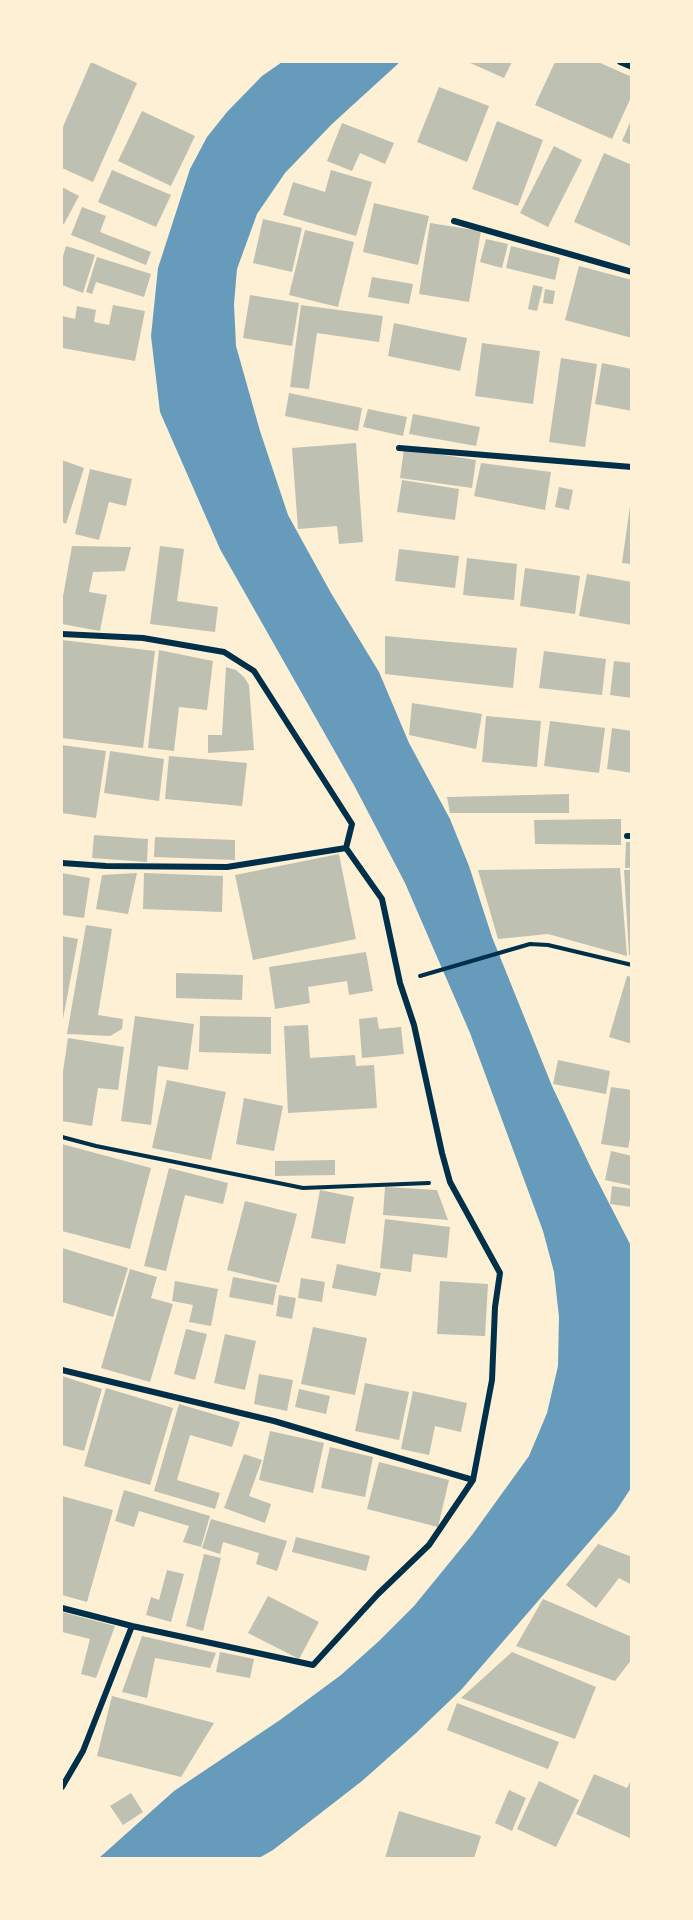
<!DOCTYPE html>
<style>
body{margin:0}
#map{position:relative;width:693px;height:1920px;overflow:hidden;background:#fdf0d5;font-family:Jost,sans-serif}
canvas{display:block}
.frame{position:absolute;inset:0;border:63px solid #fdf0d5;pointer-events:none}
</style>
<div id="map">
<canvas width="693" height="1920"></canvas>
<div class="frame"></div>
</div>
<script>
const context = document.querySelector('canvas').getContext('2d');
context.lineJoin = 'round';
function fillPath(path, color) {
  context.fillStyle = color;
  context.fill(path, 'evenodd');
}
function trace(path, color, width, dash) {
  context.strokeStyle = color;
  context.lineWidth = width;
  context.lineCap = dash ? 'butt' : 'round';
  context.setLineDash(dash || []);
  context.stroke(path);
}
fillPath(new Path2D(`
 M282,62H400L332,124L285,173L257,214L237,269L234,304L236,346L260,431L288,515L331,593L379,672L409,743L450,819L469,866L492,937L552,1086L591,1168L631,1246V1488L616,1511L461,1690L415,1734L362,1781L273,1850L259,1858H99L174,1791L280,1720L341,1675L379,1641L414,1606L472,1535L529,1456L547,1413L558,1366L559,1317L554,1272L543,1231L470,1033L405,883L355,787L220,549L160,412L151,336L158,268L190,169L207,137L227,112L262,76Z`), '#669bbc');
fillPath(new Path2D(`
 M91,62L137,83L93,182L62,168V129Z
 M468,62H512L504,78Z
 M555,62H598L632,77V95L612,139L535,105Z
 M439,87L489,106L467,162L417,142Z
 M142,111L195,136L171,186L118,161Z
 M632,118V145L622,141Z
 M497,121L543,140L518,206L472,189Z
 M342,123L394,143L385,164L360,153L352,171L327,161Z
 M554,146L582,160L548,227L520,213Z
 M604,153L632,165V247L574,222Z
 M112,170L171,195L156,227L98,202Z
 M331,170L372,182L356,236L283,215L293,182L325,192Z
 M62,187L79,196L64,224L62,223Z
 M374,203L429,216L418,265L363,252Z
 M82,207L106,216L100,232L151,252L146,265L71,235Z
 M263,219L302,228L292,272L253,263Z
 M430,223L481,231L469,302L419,294Z
 M305,230L354,242L338,307L289,295Z
 M486,239L508,244L502,268L480,262Z
 M66,246L95,255L83,293L62,285V260Z
 M511,246L560,258L555,280L506,268Z
 M97,257L151,274L144,297L96,282L92,294L86,292Z
 M579,266L632,280V338L565,320Z
 M372,277L413,284L409,304L368,297Z
 M533,285L543,287L537,311L528,309Z
 M545,289L555,291L553,304L543,303Z
 M250,295L299,303L292,346L243,338Z
 M113,305L145,311L135,361L62,348V316L75,319L77,306L96,310L94,322L109,325Z
 M301,305L383,316L379,342L317,333L309,389L290,387Z
 M394,323L467,338L460,371L388,356Z
 M482,343L540,351L533,404L475,396Z
 M561,358L597,364L585,447L549,442Z
 M602,363L632,369V411L595,404Z
 M289,393L362,408L358,431L285,416Z
 M368,409L407,417L403,436L363,427Z
 M413,414L480,427L476,446L409,434Z
 M356,443L363,542L339,544L337,526L298,529L292,448Z
 M404,449L476,460L472,488L400,478Z
 M62,460L84,468L66,524L62,522Z
 M481,463L551,472L545,510L474,496Z
 M90,469L132,479L126,506L109,502L99,540L75,534Z
 M402,480L459,489L455,520L397,512Z
 M559,487L573,490L569,510L555,507Z
 M630,506H632V564L622,563Z
 M72,546L131,547L125,571L93,572L89,592L107,595L100,631L62,624V602Z
 M160,546L184,549L177,601L218,607L215,632L150,624Z
 M399,549L459,556L455,588L395,581Z
 M467,558L517,564L514,600L463,595Z
 M525,568L580,576L575,614L520,606Z
 M587,574L632,582V625L579,616Z
 M385,636L517,648L513,688L385,674Z
 M62,640L155,651L143,748L62,738Z
 M159,650L213,661L207,710L179,707L174,751L148,748Z
 M544,651L606,659L602,695L539,688Z
 M614,661L632,663V698L610,695Z
 M226,667L236,670L244,677L249,685L254,750L208,753V735H222Z
 M412,703L482,714L476,749L409,735Z
 M486,716L541,721L537,767L482,762Z
 M550,721L605,728L599,773L544,766Z
 M612,728L632,731V773L607,769Z
 M62,745L106,751L96,818L62,813Z
 M110,751L164,759L159,801L104,793Z
 M169,756L247,763L242,806L165,799Z
 M569,794V813H450L447,797Z
 M621,819V845L535,844L534,820Z
 M94,835L148,839L147,862L92,858Z
 M155,837L235,840V860L154,857Z
 M626,842H632V868H625Z
 M339,854L356,939L253,960L235,875Z
 M620,868L627,956L548,934L498,939L478,870Z
 M624,870H632V955H629Z
 M62,873L90,878L84,918L62,915Z
 M137,873L128,914L96,909L102,875Z
 M144,873L223,876L222,912L143,909Z
 M86,925L112,929L98,1015L123,1019L122,1029L110,1036L67,1034Z
 M62,936L78,939L63,1019H62Z
 M366,952L373,991L349,995L347,981L308,987L310,1003L275,1009L269,967Z
 M176,973L243,975L242,1000L176,998Z
 M627,976L632,977V1044L609,1037Z
 M135,1016L194,1024L188,1070L158,1066L151,1125L121,1121Z
 M200,1016L271,1017V1054L199,1052Z
 M377,1017L379,1029L401,1027L404,1054L362,1058L359,1019Z
 M308,1025L310,1058L355,1055L356,1066L374,1065L377,1108L288,1113L284,1026Z
 M68,1038L124,1047L118,1090L98,1088L92,1126L62,1121V1078Z
 M558,1060L610,1071L606,1094L553,1084Z
 M167,1080L226,1092L211,1160L152,1148Z
 M611,1087L632,1090V1130L628,1148L601,1144Z
 M244,1098L283,1106L274,1151L236,1144Z
 M62,1144L151,1168L130,1249L62,1231Z
 M611,1151L632,1156V1186L605,1180Z
 M335,1160V1175L275,1176V1161Z
 M169,1168L228,1183L223,1204L185,1195L166,1271L144,1266Z
 M612,1186L632,1189V1207L610,1204Z
 M385,1187L437,1190L448,1220L383,1215Z
 M320,1190L354,1197L345,1244L311,1238Z
 M245,1201L297,1214L279,1283L227,1270Z
 M385,1219L450,1227L447,1258L413,1254L411,1272L380,1268Z
 M62,1248L128,1268L113,1317L62,1302Z
 M337,1264L381,1273L376,1296L332,1288Z
 M130,1269L157,1277L151,1298L173,1304L150,1382L101,1368Z
 M233,1277L277,1285L273,1305L229,1297Z
 M301,1278L325,1282L322,1302L298,1298Z
 M175,1281L218,1289L211,1326L189,1322L193,1305L172,1301Z
 M440,1281L488,1284L485,1336L437,1334Z
 M279,1295L296,1298L292,1319L276,1316Z
 M313,1327L367,1338L355,1395L301,1384Z
 M186,1329L207,1334L195,1380L174,1374Z
 M225,1334L256,1341L245,1390L214,1383Z
 M259,1374L293,1380L287,1411L254,1404Z
 M62,1376L102,1389L84,1451L62,1445Z
 M365,1383L409,1392L399,1440L355,1431Z
 M106,1388L173,1408L150,1485L84,1466Z
 M299,1389L330,1396L326,1414L295,1407Z
 M413,1391L467,1403L461,1432L435,1426L429,1455L401,1449Z
 M179,1404L240,1422L232,1447L190,1435L177,1480L220,1493L215,1509L154,1491Z
 M270,1431L324,1443L313,1493L259,1480Z
 M330,1447L373,1457L365,1497L321,1488Z
 M244,1454L262,1460L249,1496L271,1504L265,1523L224,1508Z
 M379,1462L449,1480L438,1527L367,1509Z
 M124,1490L210,1516L201,1547L183,1542L189,1526L139,1511L134,1527L115,1521Z
 M62,1496L113,1510L87,1602L62,1595Z
 M211,1519L287,1541L277,1571L256,1564L259,1553L223,1542L220,1554L202,1548Z
 M296,1537L370,1556L366,1571L292,1552Z
 M598,1544L632,1557V1585L619,1578L596,1608L566,1585Z
 M204,1554L221,1558L203,1631L186,1626Z
 M167,1570L184,1574L171,1622L146,1615L151,1597L159,1600Z
 M268,1596L319,1622L299,1659L248,1633Z
 M543,1599L632,1637V1659L615,1681L516,1646Z
 M62,1612L115,1626L96,1678L81,1674L90,1639L62,1632Z
 M142,1636L216,1653L210,1668L155,1658L147,1698L122,1692Z
 M220,1652L254,1659L250,1678L216,1672Z
 M512,1652L596,1687L575,1739L461,1698Z
 M112,1696L214,1723L181,1777L97,1756Z
 M457,1703L559,1742L548,1769L447,1730Z
 M594,1774L627,1788L632,1778V1839L576,1814Z
 M539,1781L579,1800L556,1847L517,1829Z
 M509,1790L526,1798L512,1831L495,1823Z
 M131,1793L143,1812L123,1825L110,1806Z
 M399,1811L481,1836L474,1858H385Z`), '#bec0b2');
trace(new Path2D(`
 M420,976L530,944L548,945L632,965
 M62,1137L96,1146L303,1188L429,1183`), '#003049', 4);
trace(new Path2D(`
 M620,62L632,67
 M454,221L632,272
 M399,448L632,467
 M62,634L143,638L224,652L254,671L352,824L346,848L382,899L400,983L414,1025L442,1153L450,1182L500,1273L495,1307L492,1380L473,1480L429,1545L378,1594L313,1665L132,1626L62,1608
 M627,836H632
 M62,863L106,866L227,867L346,848
 M62,1370L274,1421L473,1480
 M62,1787L83,1751L132,1626`), '#003049', 6);
</script>
